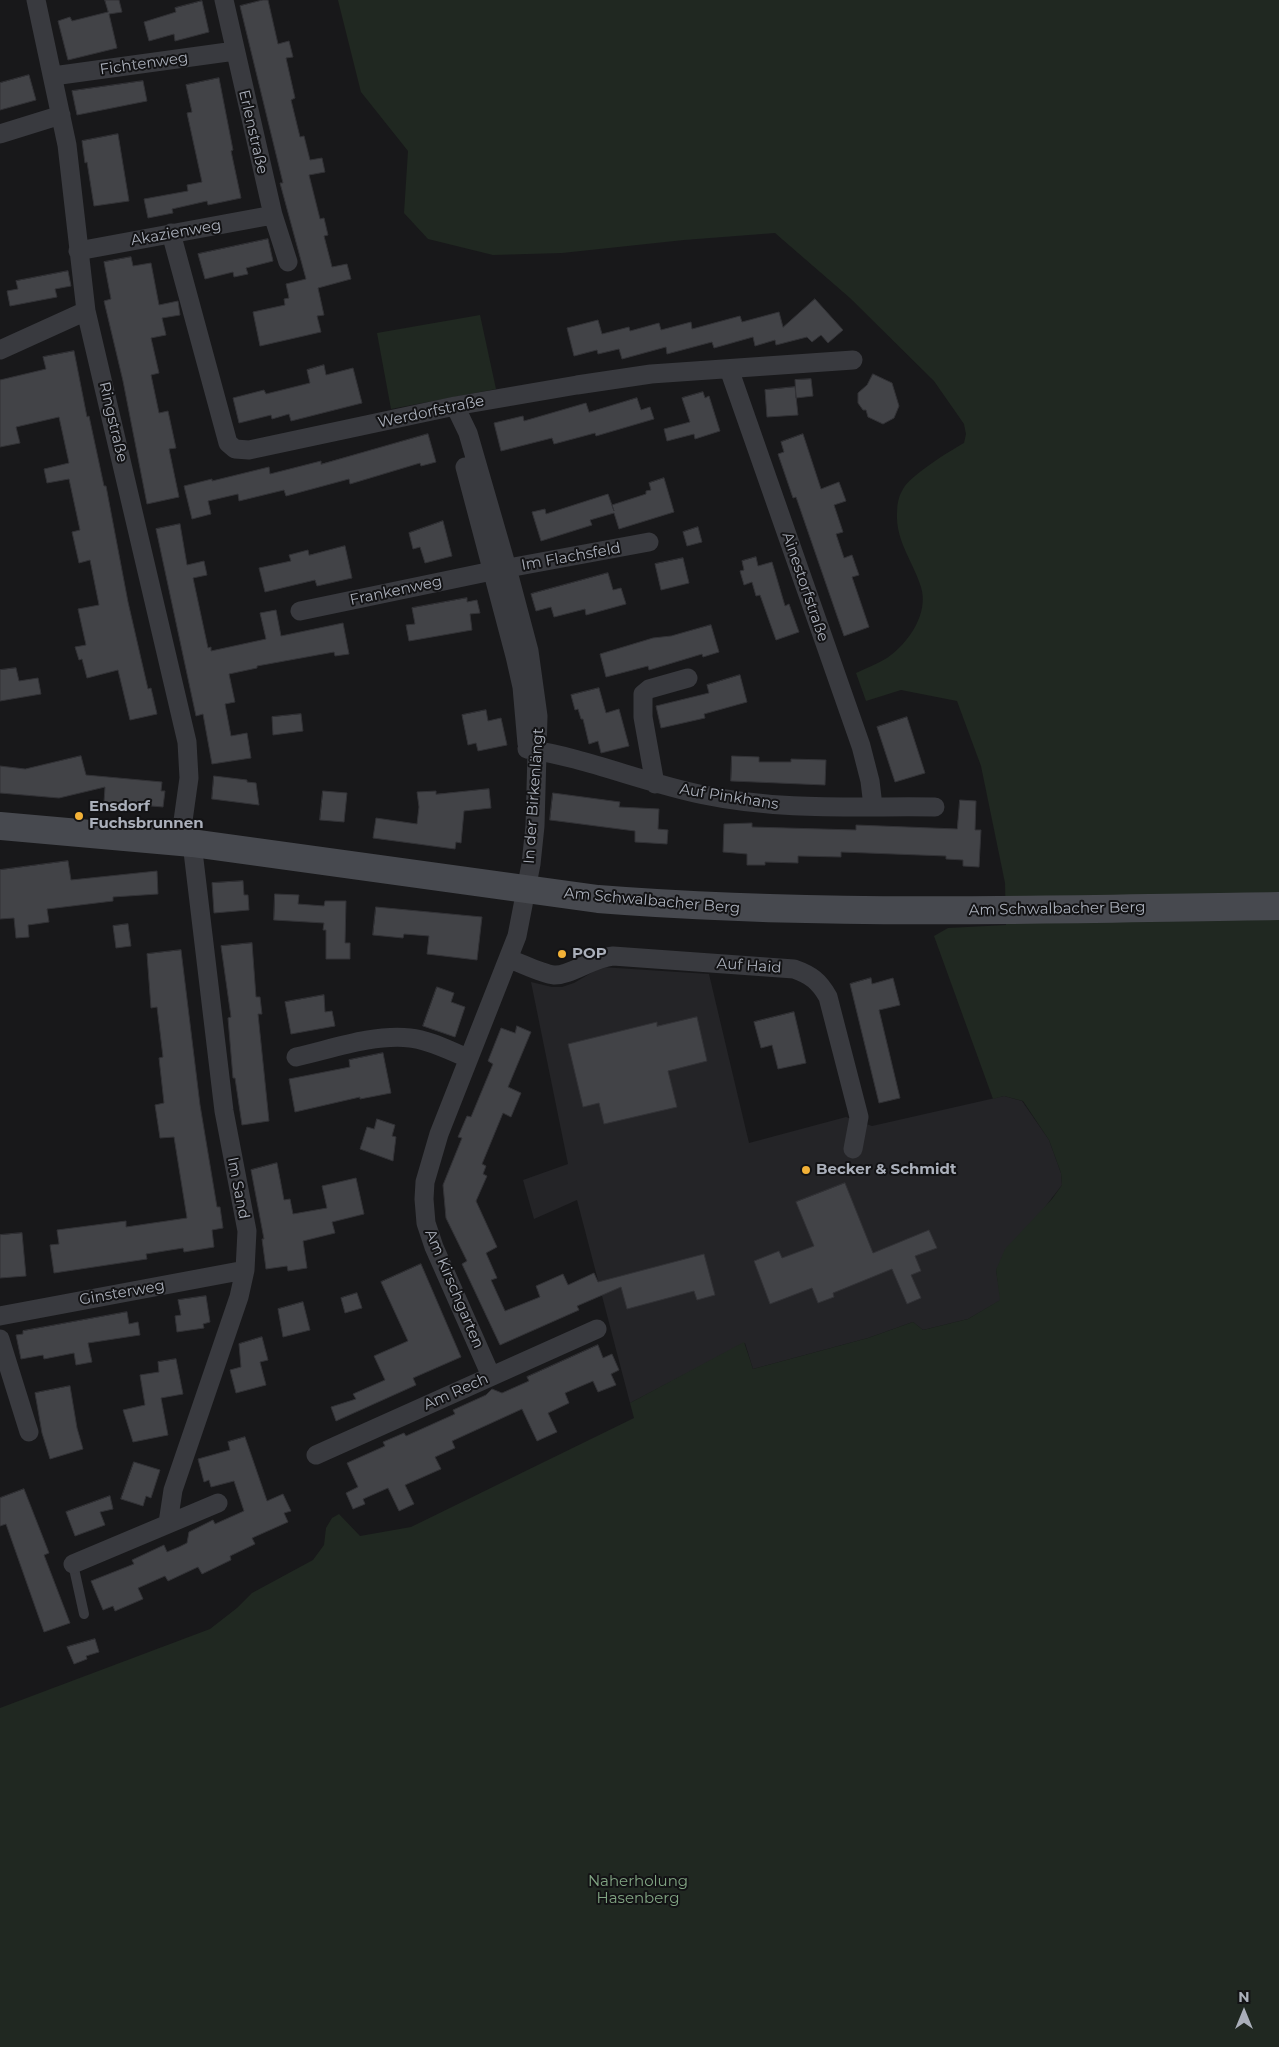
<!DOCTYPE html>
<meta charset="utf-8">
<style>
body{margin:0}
#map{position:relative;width:1279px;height:2047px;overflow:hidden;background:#18181a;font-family:Montserrat,sans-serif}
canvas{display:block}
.north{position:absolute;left:1219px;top:1987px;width:50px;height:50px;-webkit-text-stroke:4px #131315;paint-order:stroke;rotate:0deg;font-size:14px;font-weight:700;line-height:20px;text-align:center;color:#aaafba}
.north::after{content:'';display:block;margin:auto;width:18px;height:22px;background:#aaafba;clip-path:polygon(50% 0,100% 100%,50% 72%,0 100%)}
</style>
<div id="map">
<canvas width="1279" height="2047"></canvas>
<div class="north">N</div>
</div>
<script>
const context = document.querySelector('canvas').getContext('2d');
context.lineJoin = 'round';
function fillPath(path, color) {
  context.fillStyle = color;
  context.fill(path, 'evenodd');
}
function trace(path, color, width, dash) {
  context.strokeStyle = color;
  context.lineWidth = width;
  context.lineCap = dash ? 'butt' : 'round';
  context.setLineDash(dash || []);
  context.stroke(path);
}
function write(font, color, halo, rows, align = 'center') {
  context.font = font + ' Montserrat,sans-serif';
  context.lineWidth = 4;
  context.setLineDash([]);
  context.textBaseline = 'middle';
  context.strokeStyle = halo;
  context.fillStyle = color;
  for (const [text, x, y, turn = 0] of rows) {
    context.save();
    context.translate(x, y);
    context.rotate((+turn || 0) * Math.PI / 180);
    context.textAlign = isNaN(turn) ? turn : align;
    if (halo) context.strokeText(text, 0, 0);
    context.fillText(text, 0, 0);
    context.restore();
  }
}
fillPath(new Path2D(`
 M601,967L709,974L749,1143L846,1117L872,1126L1004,1096L1022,1101L1049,1140L1061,1173L1062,1185L996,1270L1001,1300L968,1319L923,1330L913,1322L868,1338L753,1369L745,1343L630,1403L577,1200L534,1219L523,1180L568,1164L531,982L552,987H562L574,983Z`), '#242427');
fillPath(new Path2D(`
 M338,0H1279V2047H0V1708L210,1629L237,1608L252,1593L313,1560L324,1545L326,1528L332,1518L339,1514L360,1536L411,1527L634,1418L630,1403L744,1342L753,1369L868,1338L913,1322L923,1330L968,1319L1000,1300L996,1270L1005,1249L1052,1199L1062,1185L1061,1173L1049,1140L1023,1101L1004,1096L993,1099L934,936L948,928L1006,925L1005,883L981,766L957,701L901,690L866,701L856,673C866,668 877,664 887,658C909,643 929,613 921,587C914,564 898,544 897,519C897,508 897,499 903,489C911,475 948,452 964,443L966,434L964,424L934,381L850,298L775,233L684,240L562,253L493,255L428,239L404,213L408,151L361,92Z
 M480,315L496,389L391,409L377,333Z`), '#202821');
const building = new Path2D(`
 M105,0H119L122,12L109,14L117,48L68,60L58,21L70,17L72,21L108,12Z
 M263,0H268L278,44L289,41L293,57L286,58L295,98L291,100L300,137L304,136L310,160L322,158L325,172L309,175L320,219L324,218L328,235L324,236L332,267L347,264L351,279L318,288L324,315L317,316L321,332L260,346L253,312L285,305L284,299L289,298L286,284L306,279L280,183H283L240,6Z
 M202,1L209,32L175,41L174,34L149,41L144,22L176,12L175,8Z
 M29,75L36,100L0,110V83Z
 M219,78L233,150L231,151L241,198L208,205L207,201L172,209L173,213L148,218L144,199L188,191L187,185L202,182L187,113L192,112L186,85Z
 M143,81L147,101L77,115L72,91Z
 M118,134L129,201L94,206L87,162L85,163L82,141Z
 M268,239L273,261L246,268L248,274L234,277L233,272L205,279L198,254Z
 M131,257L133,266L151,263L159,305L178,301L180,315L162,318L166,335L151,338L159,373L151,375L159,413L168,411L176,448L169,449L179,497L147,504L123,381L104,301L111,299L104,262Z
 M68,271L71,286L55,289L57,297L10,306L7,291L18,289L16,281Z
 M815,299L843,330L828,343L821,335L812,342L807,337L776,345L775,340L755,346L753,337L714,348L712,342L667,354L666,347L622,359L619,349L598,354L597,350L574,356L567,328L598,320L602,334L629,327L630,331L659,323L661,330L691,322L692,329L740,316L742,322L779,312L783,327Z
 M74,351L87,417L89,416L104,486H106L128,602L148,689L151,688L157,714L130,720L118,670L87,678L82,659L79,660L75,647L86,645L78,609L99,605L90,560L79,563L72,532L80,530L69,479L47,483L44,469L69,463L59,417L16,427L20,443L0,447V380L46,369L43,357Z
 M324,365L326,375L353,368L362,403L291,421L289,414L272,419L271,415L239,423L233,398L264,390L266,394L310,383L307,370Z
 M873,374L892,383L899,406L894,418L883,424L868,417L866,410H863L858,403V393L867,385Z
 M811,379L813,396L796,398L795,380Z
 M795,387L798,415L767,417L765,390Z
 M703,392L705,398L709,396L720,431L695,439L694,434L667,441L664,429L690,422L682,398Z
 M637,398L641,410L650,407L654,419L596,436L595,433L554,444L552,438L501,451L494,423L523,416L524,421L586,403L589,412Z
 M428,434L436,462L421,466L420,463L350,484L349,479L286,496L284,490L239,501L238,494L208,501L211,514L192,519L184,486L212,479V481L269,467L270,474L321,461V464Z
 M803,434L821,489L839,482L846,501L834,505L843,532L836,534L844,558L852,555L859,575L852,577L869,627L844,636L796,497L793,498L778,454L784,452L781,442Z
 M664,478L674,512L619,529L614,513L590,520L592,525L541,541L532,512L545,509L546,514L608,494L614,511L612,505L646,494V491L651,490L649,483Z
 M443,521L452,556L425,563L420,547L413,549L409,533Z
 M180,524L187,565L204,561L207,575L193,578L208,648L211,647V651L266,639L260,613L276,610L281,636L343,623L349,654L335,656L334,652L257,666V668L229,674L235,702L225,704L231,736L247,733L251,758L212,764L203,714L196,716L156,529Z
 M698,527L702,542L687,546L683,532Z
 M345,546L352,578L317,586L315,580L265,592L259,568L291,561L289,555L308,550L309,555Z
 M756,557L758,566L772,562L785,606L789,604L799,632L776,640L760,595L756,596L752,582L744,585L740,571L744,570L742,561Z
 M683,558L689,583L661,590L655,564Z
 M608,573L613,590L621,588L626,604L586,615L585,609L554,617L551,607L536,611L531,594Z
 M467,598V602L477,600L480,613L470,614L472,630L409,641L406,625L415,624L412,608Z
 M711,625L719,652L703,657L702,654L649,670L648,666L606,677L600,654L653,638L671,636Z
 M16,668L19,681L38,678L41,694L0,701V670Z
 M740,675L747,702L704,714L705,718L661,728L656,706L709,693L707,685Z
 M599,688L606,713L619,709L629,746L601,753L598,741L589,744L583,719H581L578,709L575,710L571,695Z
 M486,710L488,721L501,718L507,745L478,751L476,743L468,745L462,715Z
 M301,714L303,731L273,735L272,717Z
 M907,717L925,773L895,782L877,727Z
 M81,756L86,775L162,782L161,791H165L163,807L104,802L105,787L59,798L0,793V766L25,769Z
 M732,756L759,757V762H791V759L826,760L825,785L731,781Z
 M214,776L247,780V782L256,783L259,805L212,799Z
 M489,789L491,808L464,811L461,843L456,842L455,849L373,838L376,818L417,824L419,807L417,792L436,791V794Z
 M323,791L347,793L344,822L320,820Z
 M553,793L620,802L619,807L659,809L658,829L668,830L667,844L635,842V831L550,820Z
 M960,800L976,801L975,830H981L979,867L963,866V860L946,859V856L841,852V857L798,856V863L765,862V865H747V854L723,852L724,824L752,823V827L856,830V825L957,829Z
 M68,861L71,880L157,871L158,894L113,897V901L47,909L49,922L28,925L29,937L16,938L14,918L0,919V870Z
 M243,881L244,895H248L249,910L214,913L212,883Z
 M275,894L299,895L298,904L324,906L325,901H346L345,943H350V959H326V930H323L324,923L274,920Z
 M376,907L482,917L477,960L427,954L429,936L404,934L403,938L373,935Z
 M128,924L131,946L116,948L113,926Z
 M252,943L256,997H260L262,1014H258L269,1121L242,1125L235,1078H233L228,1018L231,1017L221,946Z
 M181,950L200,1105L217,1207H220L223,1228L212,1230L214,1247L184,1252L183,1248L146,1254L147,1259L54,1273L50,1245L59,1244L57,1230L126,1221V1227L187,1218L174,1137L160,1138L155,1105L164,1103L159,1058L163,1057L157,1007L151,1008L147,954Z
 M871,978L872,984L893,978L900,1005L879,1010L900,1098L879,1103L850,984Z
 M437,987L454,993L451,1002L465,1007L455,1037L423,1026Z
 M324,995L325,1012L332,1011L335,1026L291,1034L285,1002Z
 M794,1012L806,1063L778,1069L772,1045L761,1048L754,1022Z
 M697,1017L707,1061L668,1071L677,1107L604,1124L599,1103L583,1107L568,1044L657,1022V1026Z
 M517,1026L531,1032L508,1087L521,1093L511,1117L503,1113L482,1164L486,1166L483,1174L487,1176L476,1201L497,1247L486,1253L497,1278L491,1280L505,1311L540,1297L536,1286L563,1274L568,1285L594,1273L598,1282L704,1254L715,1295L697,1300L694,1291L627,1309L621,1287L577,1306L579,1310L500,1345L462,1264L467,1261L446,1218L443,1185L462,1138L458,1137L467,1116L471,1117L493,1064L488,1061L501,1028L515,1033Z
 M383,1053L391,1093L360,1099V1097L295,1112L289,1079L350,1067L349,1060Z
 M377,1119L395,1125L392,1136L396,1137L393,1161L360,1149L367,1127L374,1129Z
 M277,1163L284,1200L290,1199L293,1214L327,1208L322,1186L356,1178L364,1214L332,1222L335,1233L303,1241L307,1268L288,1271L287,1266L266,1269L262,1239H264L251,1170Z
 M845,1183L873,1253L929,1230L937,1248L915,1256L921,1271L911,1275L921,1298L907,1304L892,1269L833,1293L834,1297L818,1303L812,1288L770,1304L754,1261L779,1251L782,1258L814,1246L796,1202Z
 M22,1233L26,1276L0,1278V1235Z
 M421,1264L461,1357L413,1378L416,1385L336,1421L331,1407L356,1399L353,1394L385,1380L374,1356L408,1341L381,1282Z
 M357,1293L362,1308L345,1313L341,1298Z
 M206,1296L210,1322L203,1324L204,1328L177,1332L175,1316L181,1315L178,1300Z
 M303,1302L310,1330L283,1337L278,1309Z
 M127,1312L129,1324L138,1322L140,1335L88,1343L92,1362L76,1365L74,1353L44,1359L43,1355L21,1359L16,1335L23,1334V1331Z
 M262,1337L268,1360L260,1362L266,1385L236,1393L230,1370L241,1367L239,1344Z
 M598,1345L603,1358L612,1354L619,1370L611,1374L616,1385L598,1392L593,1381L565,1393L569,1403L548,1413L557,1432L537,1441L522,1409L452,1441L455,1448L435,1457L441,1469L405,1485L414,1504L399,1511L388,1488L363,1499L365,1504L353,1509L346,1493L358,1487L347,1463L385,1446L383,1442L404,1433L406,1436L455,1414L453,1410L486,1395L492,1389L502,1393L529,1381L527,1377Z
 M176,1359L183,1394L161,1398L168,1435L133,1442L123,1410L145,1405L140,1375L159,1372L158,1362Z
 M70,1386L77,1428L83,1449L50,1459L42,1433L35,1393Z
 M245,1437L267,1501L283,1494L291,1511L284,1513L288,1522L252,1538L255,1544L230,1556L231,1560L202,1574L198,1567L168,1581L165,1576L138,1588L143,1599L115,1611L113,1606L103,1610L91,1581L134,1564L132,1560L164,1545L167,1552L179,1547L187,1543L189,1532L213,1520L215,1524L244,1511L234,1481L211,1487L209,1480L204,1482L198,1459L230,1450L228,1442Z
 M134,1462L160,1470L151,1498L146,1496L143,1506L121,1499Z
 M24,1489L49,1553L44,1555L70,1623L44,1632L6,1524L0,1526V1498Z
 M110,1496L113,1509L100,1512L105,1525L75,1536L66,1512Z
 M95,1639L99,1652L86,1656L87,1659L74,1664L67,1647Z`);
fillPath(building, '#424347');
trace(building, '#323236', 1);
trace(new Path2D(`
 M73,1564L84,1614`), '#393a3f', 10);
trace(new Path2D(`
 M36,0L67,145L86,311L187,742L189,778L180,842
 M224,0L273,215L288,262
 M53,76L235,51
 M0,134L61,115
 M171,233L228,443L235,449L249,450L455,406L577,385L651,374L853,360
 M78,251L273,215
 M0,350L86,311
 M729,369L861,746L870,781L873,806
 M455,406L468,433L507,568L529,651L538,716L535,826L531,864L517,936L439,1134L425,1182L424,1199L426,1223L434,1247L491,1376
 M465,467L515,656L522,687L527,744
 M300,611L492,571L649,542
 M527,749C587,758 644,783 704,795C780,811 858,806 935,807
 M655,784L643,717V694L649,689L688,678
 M509,959C521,963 542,974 554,975C570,976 592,958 613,956L794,969C811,975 819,981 828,997L859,1117L853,1149
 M296,1057C332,1049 373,1034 410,1038C430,1040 450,1051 468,1058
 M0,1316L245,1270
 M0,1339L29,1432
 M316,1455L597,1329
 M168,1523L173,1490L239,1297L245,1270L247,1231L224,1111L192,843
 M73,1564L218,1503`), '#393a3f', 19);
trace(new Path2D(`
 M0,826L192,843L598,899C825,917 1052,909 1279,906`), '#47494f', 28);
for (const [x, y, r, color] of [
 [79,816,5,"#f2b137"],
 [562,954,5,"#f2b137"],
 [806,1170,5,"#f2b137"]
]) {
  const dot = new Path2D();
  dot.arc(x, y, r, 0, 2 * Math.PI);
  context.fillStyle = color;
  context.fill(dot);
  trace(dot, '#131315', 2);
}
write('15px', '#aaafba', '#131315', [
 ["Fichtenweg",144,64,-8],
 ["Erlenstraße",253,132,77],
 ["Akazienweg",176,233,-10],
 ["Werdorfstraße",431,412,-12],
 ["Ringstraße",113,422,77],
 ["Im Flachsfeld",571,557,-10],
 ["Ainestorfstraße",805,587,71],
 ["Frankenweg",396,591,-12],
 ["In der Birkenlängt",534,796,-86],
 ["Auf Pinkhans",729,797,9],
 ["Am Schwalbacher Berg",652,901,5],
 ["Am Schwalbacher Berg",1057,909,-1],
 ["Auf Haid",749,966,4],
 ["Im Sand",238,1188,79],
 ["Am Kirschgarten",454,1289,67],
 ["Ginsterweg",122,1293,-10],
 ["Am Rech",456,1392,-24]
]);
write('bold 15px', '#aaafba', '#131315', [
 ["Ensdorf",89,807],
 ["Fuchsbrunnen",89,824],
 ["POP",572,954],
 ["Becker & Schmidt",816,1170]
], 'left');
write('15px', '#81a583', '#131315', [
 ["Naherholung",638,1882],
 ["Hasenberg",638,1899]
]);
</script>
